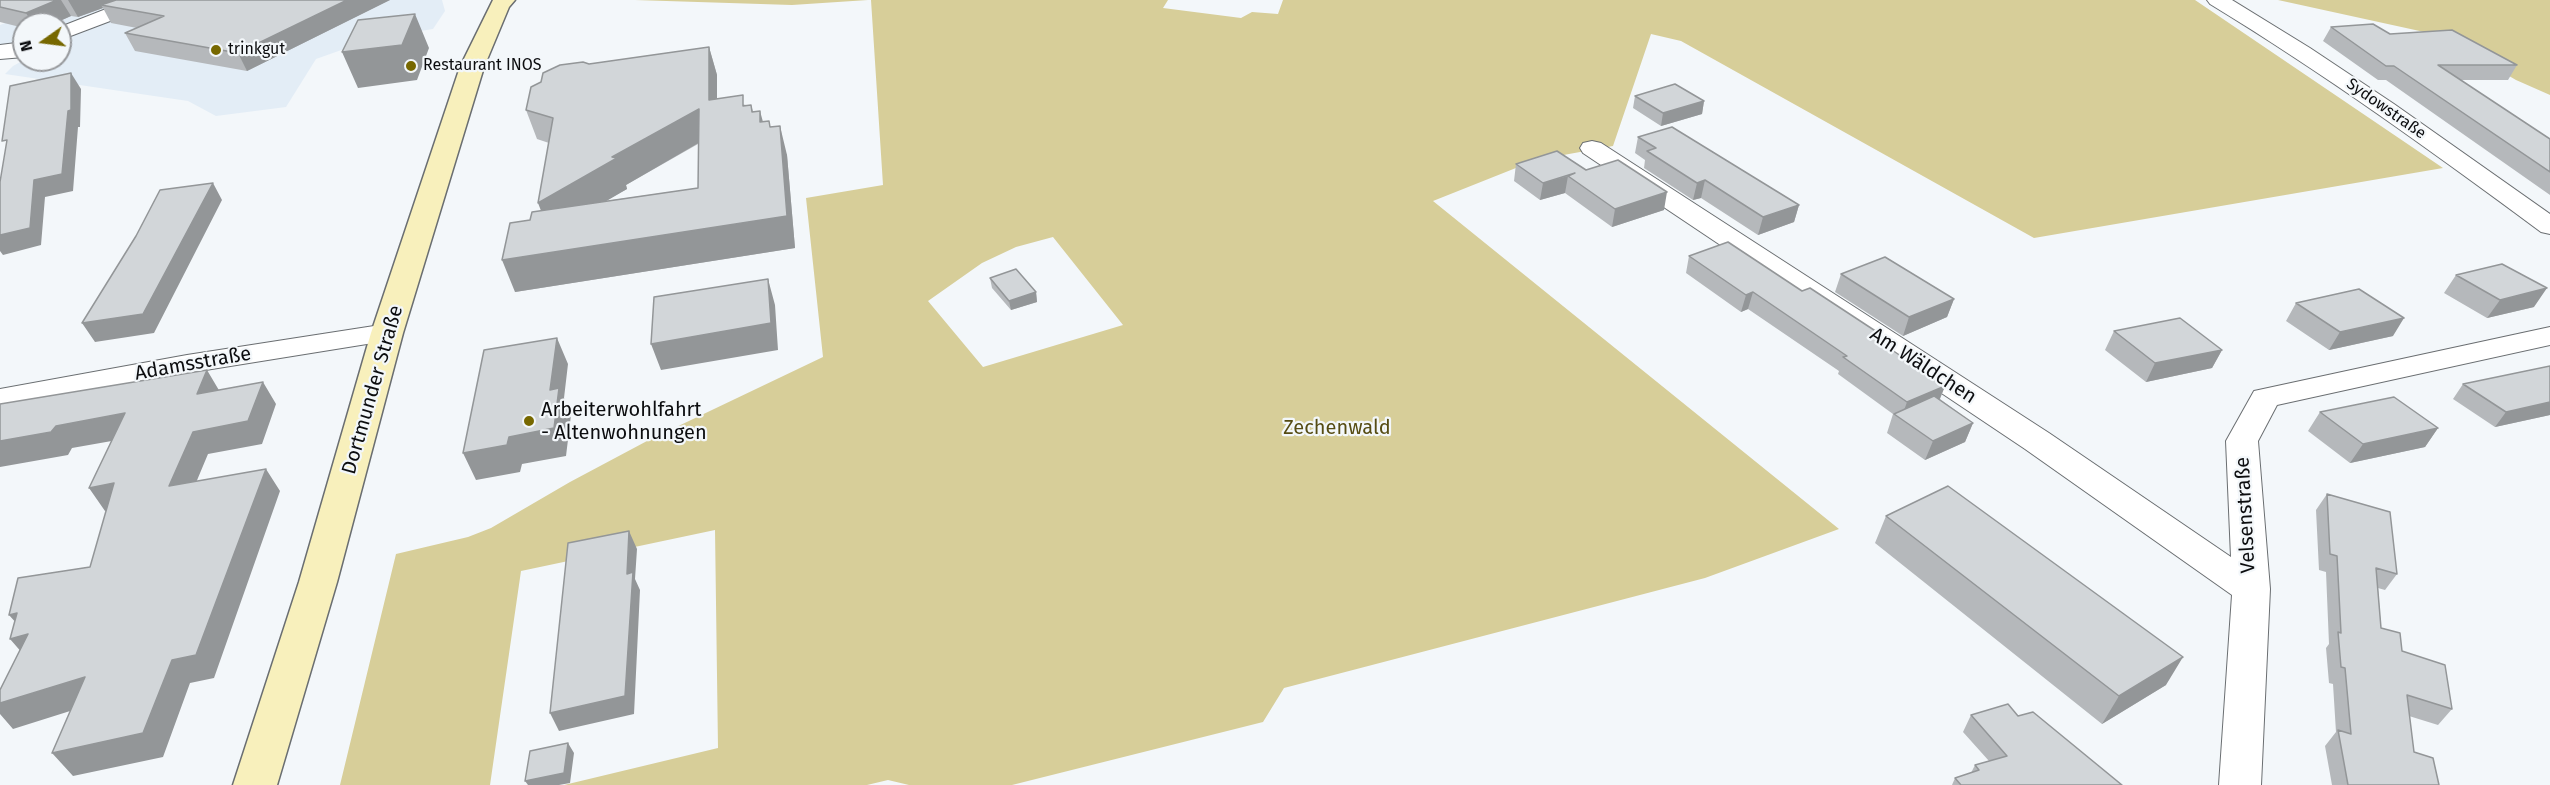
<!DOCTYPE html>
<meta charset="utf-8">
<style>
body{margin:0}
#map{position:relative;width:2550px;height:785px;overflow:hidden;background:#f3f7fa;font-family:"Fira Sans",sans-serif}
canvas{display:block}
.north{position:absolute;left:12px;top:12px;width:60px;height:60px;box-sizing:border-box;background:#f3f7fa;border:2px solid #97999c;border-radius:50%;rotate:256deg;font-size:16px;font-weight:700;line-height:24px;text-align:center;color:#0c0d0f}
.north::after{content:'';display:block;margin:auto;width:21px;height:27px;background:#776800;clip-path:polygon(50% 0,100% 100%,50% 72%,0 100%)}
</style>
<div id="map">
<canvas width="2550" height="785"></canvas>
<div class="north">N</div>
</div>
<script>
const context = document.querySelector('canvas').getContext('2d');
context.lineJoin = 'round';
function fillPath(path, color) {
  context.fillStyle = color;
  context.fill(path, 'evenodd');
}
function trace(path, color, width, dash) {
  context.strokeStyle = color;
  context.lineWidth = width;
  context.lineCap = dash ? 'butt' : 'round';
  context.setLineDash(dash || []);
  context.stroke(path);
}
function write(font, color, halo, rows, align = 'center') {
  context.font = font + ' "Fira Sans",sans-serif';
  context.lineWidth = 4.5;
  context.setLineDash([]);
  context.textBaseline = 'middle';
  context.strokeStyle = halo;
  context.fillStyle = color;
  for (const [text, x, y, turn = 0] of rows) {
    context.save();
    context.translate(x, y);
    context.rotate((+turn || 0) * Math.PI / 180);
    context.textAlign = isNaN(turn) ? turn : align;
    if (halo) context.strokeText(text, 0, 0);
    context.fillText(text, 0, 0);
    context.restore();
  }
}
fillPath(new Path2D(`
 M63,0H442L445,11L433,29L402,34L347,48L316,59L286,107L216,116L188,101L5,74L13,66L24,60H60V24H24V47L0,45V25Z`), '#e3edf6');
fillPath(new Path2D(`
 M635,0H868L792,5Z
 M871,0H1168L1163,8L1241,18L1252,12L1278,14L1283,0H2195L2443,168L2034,238L1681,41L1651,34L1613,146L1536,160L1433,201L1839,529L1705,578L1284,688L1263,722L1012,785H909L888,780L867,785H564L718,748L715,530L521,571L490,785H340L396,554L468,537L491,528L570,482L647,441L823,357L806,198L883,185ZM1053,237L1123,325L983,367L928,301L982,263L1016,247Z
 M2278,0H2550V95L2516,80L2438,35Z`), '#d7ce99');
const street = new Path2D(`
 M129,0H158L155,4L60,40V27Z
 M2207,0H2232L2310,48L2394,104L2550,214V234L2541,232C2433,152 2325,74 2210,4Z
 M24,42V57L0,59V45Z
 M1592,141L1601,143L2049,433L2231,557L2226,441L2254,391L2550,327V345L2277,405L2258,441L2270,589L2261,785H2219L2232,595L2025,449L1583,153L1580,148L1583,143Z
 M387,324L398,327L402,333L398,339L187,373L0,409V389L187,355Z`);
const secondary = new Path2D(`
 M493,0H515L509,7L484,67L403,333L337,582L277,785H233L299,582L371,333L460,67Z`);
trace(street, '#6a6e71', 2);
trace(secondary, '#6a6e71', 3);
fillPath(street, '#fff');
fillPath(secondary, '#f8f0bc');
fillPath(new Path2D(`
 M0,0H390L247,71L135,51L125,33L137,28L111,23L103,8L78,17L71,16L53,24H24V28L0,22Z
 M2331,27L2390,34L2517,65L2508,80H2460L2550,139V195L2386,80H2378L2323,41Z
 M709,47L717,75V99L746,105H751L753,111L763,122L771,127L787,155L795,248L515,292L530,220L541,211L549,143L537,139L526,110L589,64ZM698,144V188L605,201L627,189L626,185Z
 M1635,96L1704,101L1702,114L1661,126L1633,108Z
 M1638,137L1799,205L1794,222L1758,235L1701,198L1693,200L1644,168L1645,160L1635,153Z
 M1516,164L1586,170L1664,210L1612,227L1565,193L1540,200L1514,181Z
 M1689,256L1802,291L1877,332L1875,339L1945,386L1940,399L1973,423L1965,442L1925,460L1887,433L1893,414L1838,374L1839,371L1748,309L1741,312L1686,273Z
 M1841,274L1954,299L1947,317L1903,336L1835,292Z
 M2456,275L2534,307L2487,318L2444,293Z
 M990,278L1036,292L1037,302L1011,310L992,288Z
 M2296,303L2393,336L2329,350L2286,321Z
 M2114,331L2222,350L2212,368L2146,382L2105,350Z
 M2550,366V415L2495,427L2453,399L2463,384Z
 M2320,412L2438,428L2425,447L2350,463L2308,431Z
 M2327,494L2397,574L2385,590L2378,588L2381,628L2452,709L2438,725L2409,716L2414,752L2439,785H2332L2325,746L2336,732L2333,684L2329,683L2326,648L2329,644L2326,572L2319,570L2316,510Z
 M1886,516L2166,685L2102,724L1875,543Z
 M1971,715L2018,716L2122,785H1952L1955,778L1971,773L1975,765L1989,761L1963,732Z`), '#b5b8bb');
fillPath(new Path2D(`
 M57,0H61L71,16L53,24H33L26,13Z
 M68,0H123L101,5L103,8L78,17Z
 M347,0H390L247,71L238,53Z
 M415,14L429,48L417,80L358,88L342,52Z
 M709,47L717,75V129L709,100Z
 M71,73L81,89L80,127H78L73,191L45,197L41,245L3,255L0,251V235L34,180L68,111Z
 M1704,101L1702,114L1661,126L1663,113Z
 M699,109L707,138L626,185L627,189L550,234L538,203L612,157Z
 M760,111L768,140L760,122Z
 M780,126L787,155L795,248L515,292L502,260L787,216Z
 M1568,176L1565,193L1540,200L1543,183Z
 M1705,180L1701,198L1693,200L1697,183Z
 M213,183L222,200L154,333L95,342L82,323Z
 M1667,192L1664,210L1612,227L1615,209Z
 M1799,205L1794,222L1758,235L1763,217Z
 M768,279L775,305L778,350L661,370L651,344Z
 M2547,288L2534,307L2487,318L2500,300Z
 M1036,292L1037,302L1011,310L1009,301Z
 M1753,292L1748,309L1741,312L1746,295Z
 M1954,299L1947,317L1903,336L1909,317Z
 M2404,318L2393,336L2329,350L2340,332Z
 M1877,332L1871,349L1870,335Z
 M557,338L568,364L564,398L571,415L566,456L522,464L520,472L476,480L463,453L509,437L550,390Z
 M2222,350L2212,368L2146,382L2155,363Z
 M207,370L220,392L197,394Z
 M263,382L276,404L262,444L208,454L185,509L169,486L193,432Z
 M1945,386L1938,403L1901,419L1907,402Z
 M2550,402V415L2495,427L2506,412Z
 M125,413L140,436L72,448L68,455L0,467V441L56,426Z
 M1973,423L1965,442L1925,460L1933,441Z
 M2438,428L2425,447L2350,463L2363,444Z
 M266,469L280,491L214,678L190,683L163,757L73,776L52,753L172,660Z
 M114,483L131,506L105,511L89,488Z
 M629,531L637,549L635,579L640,590L634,714L559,731L550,713L627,574Z
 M17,613L36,636L30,662L10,639L26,634L9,615Z
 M2183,657L2166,685L2102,724L2119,696Z
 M85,677L105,700L13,729L0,714V703Z
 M568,743L574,753L570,783L559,785H528L525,781Z`), '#939698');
const building = new Path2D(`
 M0,0H57L26,13L0,7Z
 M116,0H347L238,53L125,33L164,16L101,5Z
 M415,14L402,45L342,52L358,20Z
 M2373,24L2390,34L2452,30L2517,65H2438L2550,139V172L2394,66H2386L2331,27Z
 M709,47V100L743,95V106L751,105L752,112L760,111V122L769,121L770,127L780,126L787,216L502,260L510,223L530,220L532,212L698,188L699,109L612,157L617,158L538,203L553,118L526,110L531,87L541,82L543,73L560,65L583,62L589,64Z
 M71,73V110L68,111L62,174L34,180L30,228L0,235V182L7,140L2,141L10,86Z
 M1675,84L1704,101L1663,113L1635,96Z
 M1672,127L1799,205L1763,217L1705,180L1697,183L1647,151L1656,148L1638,137Z
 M1557,151L1586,170L1618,160L1667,192L1615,209L1568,176L1575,173L1543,183L1516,164Z
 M213,183L143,314L82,323L136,236L160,190Z
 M1728,242L1802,291L1810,288L1877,332L1870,335L1945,386L1907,402L1843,357L1847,356L1753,292L1746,295L1689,256Z
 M1885,257L1954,299L1909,317L1841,274Z
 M2502,264L2547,288L2500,300L2456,275Z
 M1016,269L1036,292L1009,301L990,278Z
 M768,279L771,323L651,344L654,297Z
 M2359,289L2404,318L2340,332L2296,303Z
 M2180,318L2222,350L2155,363L2114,331Z
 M557,338L550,390L559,388L554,428L509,437L507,445L463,453L484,350Z
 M2550,366V402L2506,412L2463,384Z
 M207,370L197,394L263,382L248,421L193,432L169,486L266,469L196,655L172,660L143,733L52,753L85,677L0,703V690L28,634L10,639L17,613L9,615L18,578L90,567L114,483L89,488L125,413L56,426L51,432L0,441V404Z
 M1934,396L1973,423L1933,441L1894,414Z
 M2394,397L2438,428L2363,444L2320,412Z
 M1948,486L2183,657L2119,696L1886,516Z
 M2327,494L2390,512L2397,574L2376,568L2381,628L2400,633L2402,651L2445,665L2452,709L2407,695L2414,752L2433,758L2439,785H2348L2338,730L2351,734L2345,668L2341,667L2338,632L2341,633L2337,556L2330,554Z
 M629,531L627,574L633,572L625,696L550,713L568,543Z
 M2008,704L2018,716L2033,712L2122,785H1961L1955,778L1979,770L1975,765L2007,756L1971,715Z
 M568,743L564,773L525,781L530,751Z`);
fillPath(building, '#d2d6d9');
trace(building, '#939698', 1.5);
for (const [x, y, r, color] of [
 [216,50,6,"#776800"],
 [411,66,6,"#776800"],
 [529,421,6,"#776800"]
]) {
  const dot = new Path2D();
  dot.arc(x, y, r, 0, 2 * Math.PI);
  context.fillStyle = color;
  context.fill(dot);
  trace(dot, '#f3f7fa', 2);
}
write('16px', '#0c0d0f', '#f3f7fa', [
 ["trinkgut",228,50],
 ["Restaurant INOS",423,66]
], 'left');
write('16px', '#0c0d0f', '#f3f7fa', [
 ["Sydowstraße",2386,109,35]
]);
write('20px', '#0c0d0f', '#f3f7fa', [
 ["Adamsstraße",193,364,-10],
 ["Am Wäldchen",1923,366,33],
 ["Dortmunder Straße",373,390,-74],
 ["Velsenstraße",2246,515,-93]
]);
write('20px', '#0c0d0f', '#f3f7fa', [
 ["Arbeiterwohlfahrt",541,410],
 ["- Altenwohnungen",541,433]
], 'left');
write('20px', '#564c13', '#f3f7fa', [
 ["Zechenwald",1337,428]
]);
</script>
